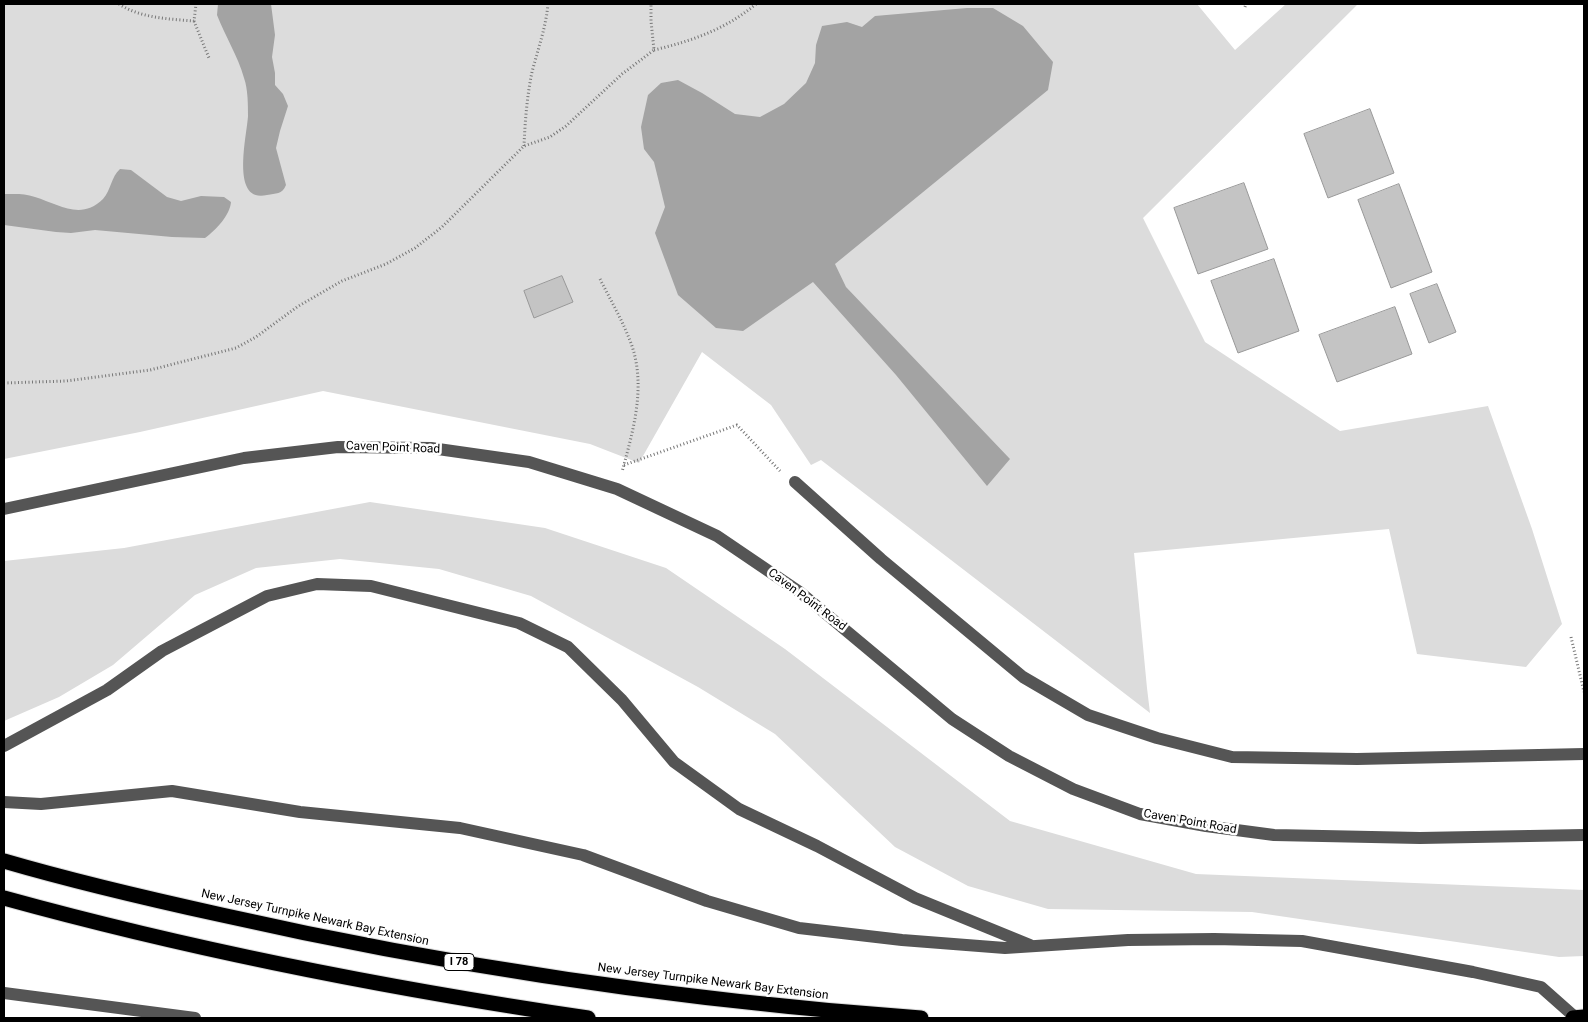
<!DOCTYPE html>
<style>
body{margin:0}
#map{position:relative;width:1588px;height:1022px;overflow:hidden;background:#fff;font-family:Roboto,sans-serif}
canvas{display:block}
.frame{position:absolute;inset:0;border:5px solid #000;pointer-events:none}
</style>
<div id="map">
<canvas width="1588" height="1022"></canvas>
<div class="frame"></div>
</div>
<script>
const context = document.querySelector('canvas').getContext('2d');
context.lineJoin = 'round';
function fillPath(path, color) {
  context.fillStyle = color;
  context.fill(path, 'evenodd');
}
function trace(path, color, width, dash) {
  context.strokeStyle = color;
  context.lineWidth = width;
  context.lineCap = dash ? 'butt' : 'round';
  context.setLineDash(dash || []);
  context.stroke(path);
}
function write(font, color, halo, rows, align = 'center') {
  context.font = font + ' Roboto,sans-serif';
  context.lineWidth = 5;
  context.setLineDash([]);
  context.textBaseline = 'middle';
  context.strokeStyle = halo;
  context.fillStyle = color;
  for (const [text, x, y, turn = 0] of rows) {
    context.save();
    context.translate(x, y);
    context.rotate((+turn || 0) * Math.PI / 180);
    context.textAlign = isNaN(turn) ? turn : align;
    if (halo) context.strokeText(text, 0, 0);
    context.fillText(text, 0, 0);
    context.restore();
  }
}
fillPath(new Path2D(`
 M4,4H1197L1235,50L1286,4H1358L1143,218L1205,342L1340,431L1488,406L1532,529L1562,624L1526,667L1417,654L1389,529L1134,553L1147,688L1150,713L821,460L811,465L771,405L702,352L639,463L590,444L323,391L140,432L4,459Z
 M370,502L545,528L666,568L785,649L1010,821L1196,874L1584,890V956L1559,957L1252,912L1048,909L968,886L895,847L775,734L698,687L531,596L439,569L340,559L256,568L195,595L113,665L59,697L4,721V561L124,548Z`), '#dcdcdc');
fillPath(new Path2D(`
 M218,4H271L275,35L272,57L275,73V85L283,94L288,106L280,131L276,148L286,185C282,195 276,193 267,195C230,204 247,135 248,116C248,105 248,89 244,78C238,56 225,36 217,15Z
 M967,8H993L1023,26L1053,62L1048,90L835,264L846,287L1010,459L987,486L896,375L813,282L743,331L716,328L678,295L655,233L665,207L654,162L644,149L641,127L648,95L661,83L678,80L702,93L735,114L760,117L784,104L806,83L815,63L816,45L822,26L847,22L862,27L875,16Z
 M120,169L131,170L167,197L181,201L201,196L224,197L231,202C230,215 216,230 205,238L172,237L95,230L71,233L56,232L4,225V194C14,194 24,193 35,197C58,204 81,221 103,199C111,190 111,177 120,169Z`), '#a3a3a3');
const building = new Path2D(`
 M1370,109L1394,173L1328,198L1304,134Z
 M1244,183L1268,249L1198,274L1174,208Z
 M1399,184L1432,272L1391,288L1358,200Z
 M1274,259L1299,331L1238,353L1211,281Z
 M562,276L573,302L534,318L524,291Z
 M1437,284L1456,332L1429,343L1410,294Z
 M1395,307L1412,354L1337,382L1319,335Z`);
fillPath(building, '#c4c4c4');
trace(building, '#999', 1);
const highway = new Path2D(`
 M4,861C76,882 149,899 222,915C452,967 686,1001 921,1018
 M4,898C196,951 391,989 588,1018
 M1573,1018L1584,1017`);
trace(highway, '#dbdbdb', 17);
trace(new Path2D(`
 M119,4C140,18 169,19 194,21L196,4
 M1245,7L1246,4
 M194,21L209,58
 M654,50C692,41 726,29 756,4
 M524,146C525,122 527,96 532,72C538,49 546,27 548,4
 M600,279C611,301 624,323 632,346C646,388 633,431 622,472
 M4,383L66,381L150,370L236,348L256,337L297,307L342,281L386,264L415,248L442,227L524,146L550,137L566,126L622,74L654,50L651,21V4
 M624,465L737,425L780,471
 M1571,637L1584,692`), '#777', 3, [1, 2.5]);
trace(new Path2D(`
 M795,482L881,559L1023,677L1088,715L1157,738L1232,757L1357,759L1584,754
 M4,509L244,458L338,447L431,448L529,462L617,489L717,536L801,593L952,719L1009,756L1073,789L1140,814L1206,826L1274,835L1420,838L1584,835
 M4,746L107,690L162,651L267,596L317,584L371,586L519,623L568,647L622,700L674,762L739,809L817,846L915,898L1030,945
 M4,802L41,804L172,791L300,812L460,828L583,855L707,901L799,928L902,940L1005,948L1128,940L1214,939L1302,941L1473,972L1541,987L1576,1018
 M4,993L195,1018`), '#555', 12);
trace(highway, '#000', 15);
for (const [x, y, w] of [
 [459,962,30]
]) {
  const box = new Path2D();
  box.roundRect(x - w / 2, y - 8.5, w, 17, 4);
  context.fillStyle = '#fff';
  context.fill(box);
  trace(box, '#000', 1);
}
write('bold 11px', '#000', null, [
 ["I 78",459,962]
]);
write('12px', '#000', '#fff', [
 ["Caven Point Road",393,448,2],
 ["Caven Point Road",807,600,37],
 ["Caven Point Road",1190,822,10],
 ["New Jersey Turnpike Newark Bay Extension",315,918,12],
 ["New Jersey Turnpike Newark Bay Extension",713,982,7]
]);
</script>
